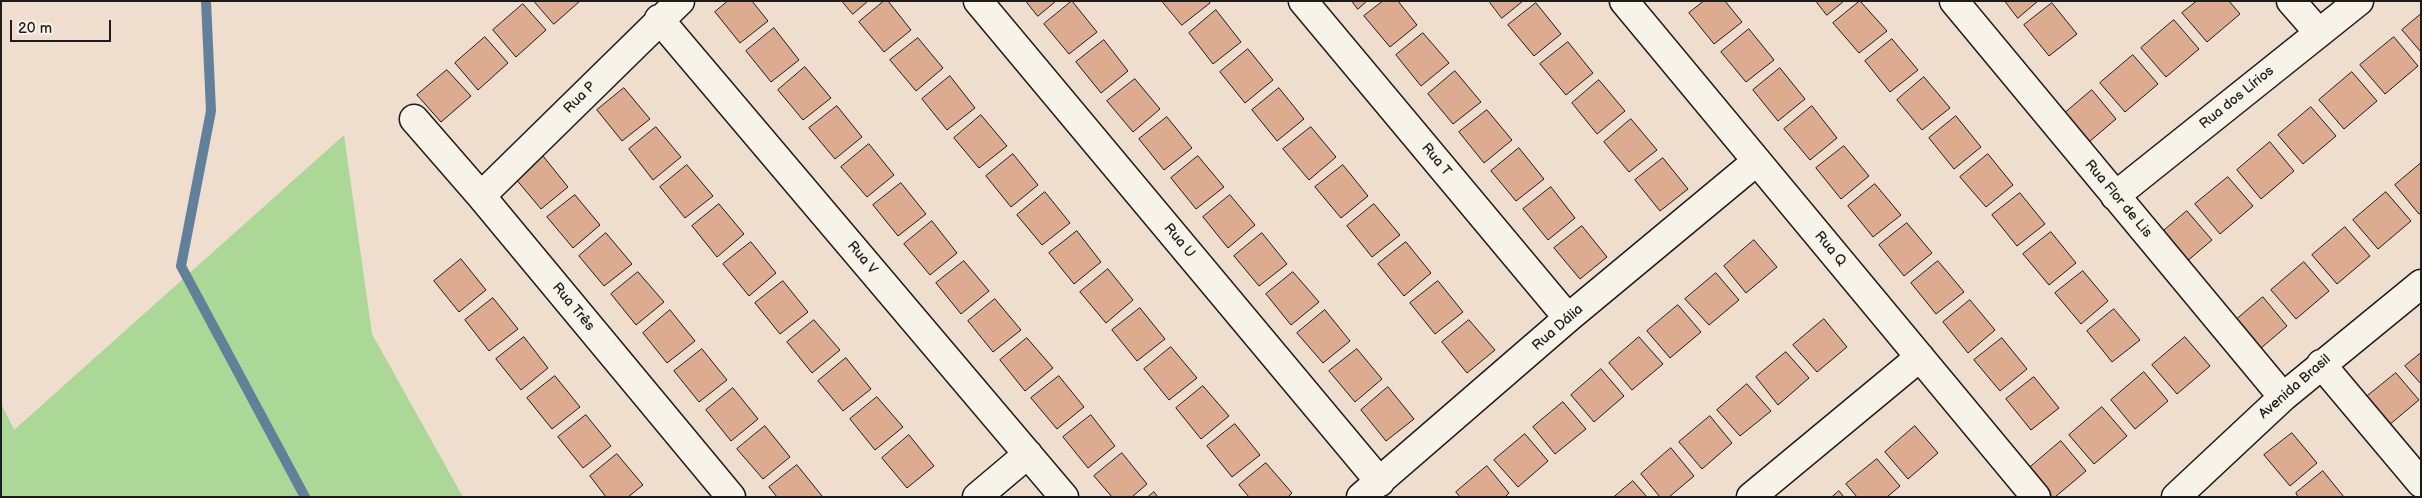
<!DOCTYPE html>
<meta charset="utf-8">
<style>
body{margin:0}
#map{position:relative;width:2422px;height:498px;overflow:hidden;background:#efdece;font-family:"Balsamiq Sans",sans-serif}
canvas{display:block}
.frame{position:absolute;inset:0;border:2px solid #1c1c1c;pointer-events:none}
.scale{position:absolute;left:10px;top:20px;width:101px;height:22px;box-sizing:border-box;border:2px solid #1c1c1c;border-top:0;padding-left:6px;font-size:15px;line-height:18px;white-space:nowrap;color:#1c1c1c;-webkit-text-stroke:4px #f7f3e8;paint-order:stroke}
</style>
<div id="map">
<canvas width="2422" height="498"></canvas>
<div class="frame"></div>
<div class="scale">20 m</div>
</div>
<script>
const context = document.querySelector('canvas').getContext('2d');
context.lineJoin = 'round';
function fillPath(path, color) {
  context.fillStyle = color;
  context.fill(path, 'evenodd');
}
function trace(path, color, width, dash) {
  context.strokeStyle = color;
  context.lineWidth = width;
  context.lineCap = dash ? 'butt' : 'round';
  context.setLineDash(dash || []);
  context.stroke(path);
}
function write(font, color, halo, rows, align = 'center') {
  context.font = font + ' "Balsamiq Sans",sans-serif';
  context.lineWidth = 4.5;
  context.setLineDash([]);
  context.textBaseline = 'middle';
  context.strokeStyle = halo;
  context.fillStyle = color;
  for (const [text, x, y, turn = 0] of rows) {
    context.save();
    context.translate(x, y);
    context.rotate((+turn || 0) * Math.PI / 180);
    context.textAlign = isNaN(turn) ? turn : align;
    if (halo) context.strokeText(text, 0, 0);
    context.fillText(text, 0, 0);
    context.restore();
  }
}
fillPath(new Path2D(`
 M344,135L372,334L463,497H1V403L14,430Z`), '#abd897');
trace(new Path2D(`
 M206,1L211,111L181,266L305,497`), '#628099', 10);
const building = new Path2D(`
 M534,1H580L554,24Z
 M728,1H752L768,21L740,43L715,12Z
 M842,1H868L853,14Z
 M884,1H888L911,30L884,52L859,22Z
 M1026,1H1056L1038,16Z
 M1072,1L1097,32L1069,54L1044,24Z
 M1162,1H1209L1210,3L1182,25Z
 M1352,1H1367L1358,9Z
 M1383,1H1398L1417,25L1390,47L1364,16Z
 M1489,1H1523L1502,18Z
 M1704,1H1725L1742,22L1714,44L1689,13Z
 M1816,1H1844L1827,15Z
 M1860,1L1887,31L1859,53L1833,23Z
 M2005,1H2038L2018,18Z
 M2197,1H2229L2240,14L2207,42L2182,13Z
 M1536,3L1561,34L1534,56L1508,25Z
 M2052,3L2077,34L2049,56L2024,25Z
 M523,4L546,30L516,57L493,30Z
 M1216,10L1241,42L1213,64L1189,33Z
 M2421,14V52L2402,30Z
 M2174,20L2199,49L2166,77L2141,48Z
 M774,28L799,60L771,82L746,51Z
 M1749,29L1774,60L1746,82L1721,52Z
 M1423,33L1449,63L1421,86L1396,55Z
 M485,37L508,63L478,90L455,63Z
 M2394,37L2418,66L2385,94L2360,65Z
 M918,38L943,68L916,91L890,60Z
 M1892,39L1918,70L1890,92L1865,61Z
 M1104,40L1128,71L1101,93L1076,62Z
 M1568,42L1593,73L1566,95L1540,64Z
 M1248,49L1273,80L1245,103L1220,72Z
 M2133,55L2158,84L2125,112L2100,83Z
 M805,67L831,98L803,120L778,90Z
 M1780,68L1805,99L1778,121L1753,90Z
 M447,70L471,96L441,122L417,95Z
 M1455,71L1481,102L1453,124L1428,94Z
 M2352,72L2377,101L2344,129L2319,100Z
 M950,76L975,108L947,130L922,99Z
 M1924,77L1950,108L1922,130L1897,100Z
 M1135,79L1160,109L1133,132L1107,101Z
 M1599,80L1625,111L1597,134L1572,103Z
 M624,88L650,119L622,141L597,110Z
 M1279,88L1304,119L1277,141L1252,110Z
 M2092,90L2116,119L2083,147L2059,118Z
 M837,106L862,137L835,159L809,128Z
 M1812,106L1837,138L1810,160L1784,129Z
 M2311,107L2336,136L2303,164L2278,135Z
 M1487,110L1512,140L1484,163L1459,132Z
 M981,115L1007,146L979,168L954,138Z
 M1956,116L1981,147L1954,169L1929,138Z
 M1167,117L1192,148L1164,170L1139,139Z
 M1631,119L1657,150L1629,172L1604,142Z
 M656,127L681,157L653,180L629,149Z
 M1311,127L1336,157L1309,180L1283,149Z
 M2270,142L2294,171L2261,199L2237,170Z
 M869,144L894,175L867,197L841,167Z
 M1844,146L1869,176L1841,199L1816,168Z
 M1519,148L1544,179L1516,201L1491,171Z
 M1013,154L1038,185L1011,207L986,176Z
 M1988,154L2013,185L1986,207L1960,177Z
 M543,156L568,187L541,209L515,178Z
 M1198,156L1224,187L1196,209L1171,178Z
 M1663,158L1688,189L1660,211L1635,180Z
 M2421,163V213L2419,214L2395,185Z
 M687,165L713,196L685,218L660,187Z
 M1343,165L1368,196L1341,218L1315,187Z
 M2228,177L2253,206L2220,234L2195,204Z
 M901,183L926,214L898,236L873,205Z
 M1875,184L1901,215L1873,237L1848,206Z
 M1551,187L1575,218L1548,240L1523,209Z
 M1045,192L1070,223L1042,245L1017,215Z
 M2386,192L2411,221L2378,249L2353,220Z
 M2020,193L2045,224L2017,246L1992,215Z
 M575,195L600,225L573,248L547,217Z
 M1230,195L1255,225L1228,248L1203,217Z
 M719,204L744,234L717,257L692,226Z
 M1374,204L1400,235L1372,257L1347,226Z
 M2187,211L2212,240L2179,268L2154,239Z
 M932,221L957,253L930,275L904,244Z
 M1907,223L1932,253L1904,276L1879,245Z
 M1582,226L1607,257L1580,279L1554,248Z
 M2345,227L2370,256L2337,284L2312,255Z
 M1077,231L1101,262L1074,284L1049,253Z
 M2051,232L2076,263L2049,285L2023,254Z
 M606,233L632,264L604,286L579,256Z
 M1262,233L1287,264L1259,286L1234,256Z
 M1754,240L1777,267L1746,293L1724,266Z
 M751,242L776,273L749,296L723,264Z
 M1406,242L1431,273L1404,296L1378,264Z
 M461,259L486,290L459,312L434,281Z
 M964,261L989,291L961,314L936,283Z
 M1938,261L1964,292L1936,314L1911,283Z
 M2304,262L2329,291L2296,319L2271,290Z
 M1108,269L1133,300L1106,323L1080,292Z
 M2083,271L2108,301L2081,324L2055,293Z
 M638,272L664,302L636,325L611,294Z
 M1293,272L1319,302L1291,325L1266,294Z
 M1716,273L1739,300L1709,325L1685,299Z
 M783,281L808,312L780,334L755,303Z
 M1438,281L1463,312L1435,334L1410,303Z
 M2263,297L2287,326L2254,354L2230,325Z
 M493,298L518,329L489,351L465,320Z
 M995,299L1021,330L993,352L968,321Z
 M1970,300L1995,330L1968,353L1943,322Z
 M1678,305L1701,332L1670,358L1647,331Z
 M1140,308L1165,339L1137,361L1112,330Z
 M2114,309L2140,340L2112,362L2087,331Z
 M670,310L695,341L667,363L643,333Z
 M1325,310L1350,341L1323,363L1297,333Z
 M1824,319L1847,347L1817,372L1793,345Z
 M814,320L840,350L812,373L787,342Z
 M1469,320L1495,350L1467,373L1442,342Z
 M524,337L548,368L521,390L496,359Z
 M1639,337L1663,364L1632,390L1609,363Z
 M2185,337L2210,366L2177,394L2152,365Z
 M1027,338L1053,368L1025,391L1000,360Z
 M2002,338L2027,369L2000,391L1974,360Z
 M1171,347L1197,378L1169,400L1144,369Z
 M702,349L727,380L699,402L674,371Z
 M1357,349L1382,379L1355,402L1329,371Z
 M1786,352L1809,378L1778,405L1756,377Z
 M2421,353V384L2405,366Z
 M846,358L871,389L843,411L818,381Z
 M1601,369L1624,396L1594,422L1571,395Z
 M2144,372L2168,401L2135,429L2111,400Z
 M2396,373L2419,400L2389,425L2365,398Z
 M555,376L580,407L552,429L527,398Z
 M1059,376L1084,407L1057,429L1031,398Z
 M2034,377L2059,408L2031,430L2006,399Z
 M1747,384L1771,411L1740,436L1717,410Z
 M1203,386L1229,416L1201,439L1176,408Z
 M1388,387L1414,419L1386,441L1361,410Z
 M733,388L758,419L731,441L706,410Z
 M877,397L903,427L875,450L850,419Z
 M1563,402L1586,429L1555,454L1533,427Z
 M2102,407L2127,436L2094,464L2069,435Z
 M586,415L611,446L583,468L558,437Z
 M1091,415L1115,446L1088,468L1063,437Z
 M1710,416L1732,443L1702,469L1679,442Z
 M1235,424L1260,455L1232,477L1207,446Z
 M765,426L790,457L763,479L737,449Z
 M1915,426L1938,453L1908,479L1885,452Z
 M2292,433L2317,463L2290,486L2264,455Z
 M1525,434L1548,461L1518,487L1494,460Z
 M909,435L934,466L907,488L882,458Z
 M2061,441L2086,471L2055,497H2052L2028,469Z
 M1671,448L1694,476L1669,497H1660L1641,474Z
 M1122,453L1147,484L1132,497H1112L1094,476Z
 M617,454L643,485L628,497H606L590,476Z
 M1877,459L1900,486L1887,497H1857L1846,484Z
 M1266,463L1292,493L1288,497H1249L1239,485Z
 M797,465L822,496L820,497H777L769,487Z
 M1487,466L1509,493L1505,497H1460L1456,492Z
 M2323,471L2344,497H2298L2296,493Z
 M1633,481L1647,497H1614Z
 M1839,491L1844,497H1832Z
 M1154,492L1158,497H1148Z`);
fillPath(building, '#ddac90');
trace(building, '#1c1c1c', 1);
const minor = new Path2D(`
 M978,1L1380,482
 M1303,1L1568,318
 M1624,1L2036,497
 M1954,1L2283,397
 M2291,1L2319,33
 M659,19L1064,497
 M414,119L481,196L731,497
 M481,196L680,1
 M2115,196L2359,1
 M2321,364L2421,483
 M977,497L1028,454
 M1361,497L1568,318L1757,161
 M1751,497L1920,357
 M2176,497L2283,397L2421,284`);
trace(minor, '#1c1c1c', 31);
trace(minor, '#f7f3e8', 28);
write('14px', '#1c1c1c', '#f7f3e8', [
 ["Rua P",580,98,-45],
 ["Rua dos Lírios",2237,98,-39],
 ["Rua T",1436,160,50],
 ["Rua Flor de Lis",2118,199,50],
 ["Rua U",1179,241,50],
 ["Rua Q",1830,249,50],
 ["Rua V",862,258,50],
 ["Rua Três",573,307,50],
 ["Rua Dália",1558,328,-41],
 ["Avenida Brasil",2295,387,-41]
]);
</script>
